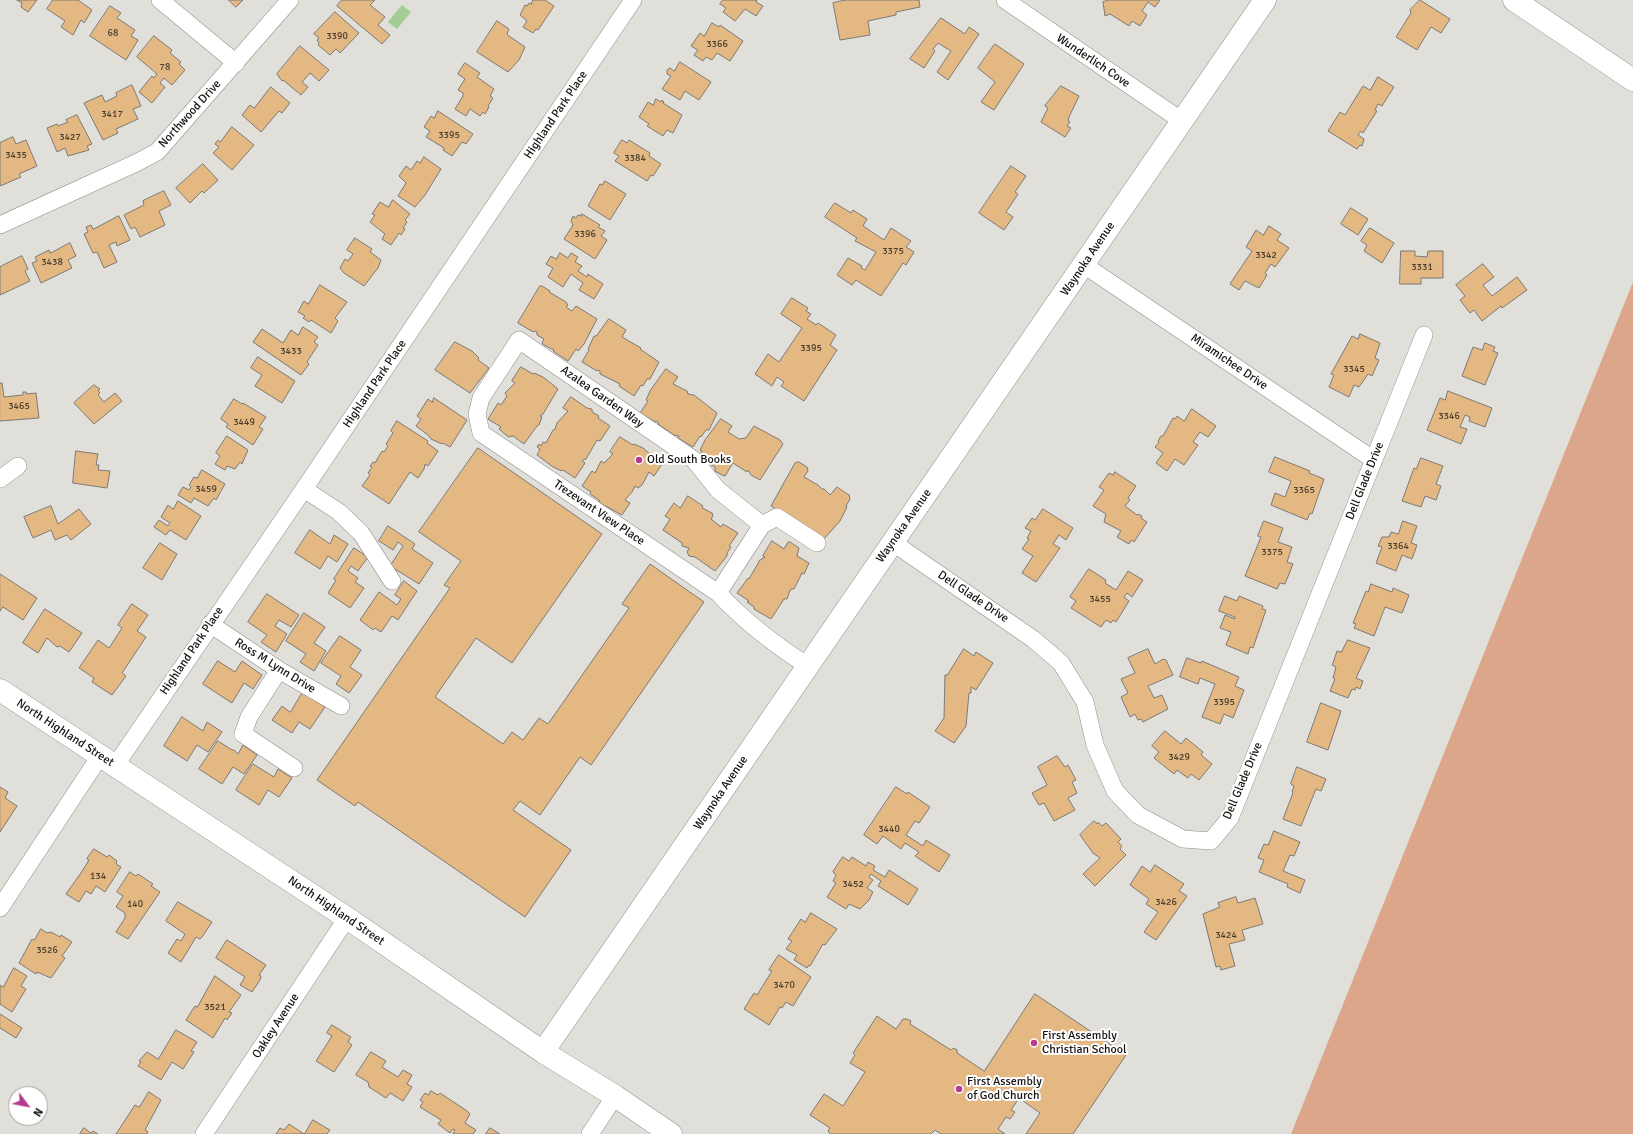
<!DOCTYPE html>
<style>
body{margin:0}
#map{position:relative;width:1633px;height:1134px;overflow:hidden;background:#e0dfd9;font-family:Signika,sans-serif}
canvas{display:block}
.north{position:absolute;left:8px;top:1086px;width:40px;height:40px;box-sizing:border-box;background:#fff;border:1px solid #a1a1a0;border-radius:50%;rotate:122deg;font-size:11px;font-weight:700;line-height:16px;text-align:center;color:#151412}
.north::after{content:'';display:block;margin:auto;width:14px;height:18px;background:#b73b8d;clip-path:polygon(50% 0,100% 100%,50% 72%,0 100%)}
</style>
<div id="map">
<canvas width="1633" height="1134"></canvas>
<div class="north">N</div>
</div>
<script>
const context = document.querySelector('canvas').getContext('2d');
context.lineJoin = 'round';
function fillPath(path, color) {
  context.fillStyle = color;
  context.fill(path, 'evenodd');
}
function trace(path, color, width, dash) {
  context.strokeStyle = color;
  context.lineWidth = width;
  context.lineCap = dash ? 'butt' : 'round';
  context.setLineDash(dash || []);
  context.stroke(path);
}
function write(font, color, halo, rows, align = 'center') {
  context.font = font + ' Signika,sans-serif';
  context.lineWidth = 4;
  context.setLineDash([]);
  context.textBaseline = 'middle';
  context.strokeStyle = halo;
  context.fillStyle = color;
  for (const [text, x, y, turn = 0] of rows) {
    context.save();
    context.translate(x, y);
    context.rotate((+turn || 0) * Math.PI / 180);
    context.textAlign = isNaN(turn) ? turn : align;
    if (halo) context.strokeText(text, 0, 0);
    context.fillText(text, 0, 0);
    context.restore();
  }
}
fillPath(new Path2D(`
 M1633,282V1134H1291Z`), '#dba689');
fillPath(new Path2D(`
 M402,5L411,12L397,29L388,22Z`), '#a5cc95');
const building = new Path2D(`
 M17,0H37L28,12L21,7L22,3Z
 M53,0H78L92,10L84,23L81,20L73,35L61,27L65,21L47,9Z
 M229,0H243L236,7Z
 M342,0H375L370,5L385,17L378,25L390,35L382,44L337,6Z
 M533,0H545L554,6L538,30L536,29L533,33L523,27L527,21L520,15L525,5L527,6L529,3L531,4Z
 M723,0H757L756,2L763,6L756,16L745,9L735,21L723,12L726,8L720,4Z
 M846,0H919L920,7L896,12V15L868,21L870,35L840,40L833,3Z
 M1109,0H1160L1155,7L1148,2L1142,11L1147,15L1140,26L1132,21L1129,26L1110,14L1105,16L1103,2Z
 M1420,0L1450,19L1441,33L1431,27L1417,50L1396,37L1411,13L1410,10Z
 M110,6L121,13L117,18L135,30L131,36L138,40L126,60L90,36Z
 M335,12L359,33L340,53L336,49L330,55L318,45L319,43L317,40L319,38L314,34Z
 M941,18L965,34L969,27L979,34L948,80L937,72L951,51L938,43L933,49L935,51L924,68L910,59Z
 M497,21L509,29L507,34L509,36L525,47L519,60L508,72L477,52Z
 M712,23L719,27L720,25L743,41L730,61L717,53L712,60L706,57L703,61L694,55L698,50L691,46L700,33L704,36Z
 M154,36L172,50L170,53L181,62L179,64L185,70L172,85L164,78L160,83L165,87L152,103L139,92L152,76L154,78L157,74L137,57Z
 M995,44L1024,64L994,110L981,102L995,82L978,68Z
 M300,46L329,70L319,81L310,73L302,82L308,87L301,95L283,80L282,81L277,74Z
 M680,62L711,82L699,100L685,91L680,100L662,89L671,76L667,74V70L670,68L674,71Z
 M465,63L480,73L477,77L494,89L490,96L493,98L488,106L489,107L485,114L483,112L480,116L470,109L466,116L455,109L463,96V93L458,90L465,79L458,74Z
 M1378,77L1394,87L1382,106L1378,104L1375,110L1377,111L1363,133L1361,131L1358,135L1364,139L1362,146L1360,145L1357,149L1328,131L1340,112L1345,115L1363,86L1370,90Z
 M132,85L141,106L133,109L138,119L116,129L118,133L103,140L84,103L102,95L105,102L117,96L116,93Z
 M1061,86L1079,96L1069,117L1068,121L1070,122L1067,126L1071,128L1065,137L1041,122L1048,108L1045,106Z
 M271,87L290,103L282,113L279,111L261,132L242,115L250,105L254,108Z
 M656,99L661,102L662,100L664,102L663,103L682,115L673,133L667,130L663,136L647,126L649,124L639,117L648,102L653,105Z
 M438,111L473,134L466,144L462,142L452,156L443,150L444,148L426,137L430,131L424,127L431,116L434,118Z
 M77,115L92,144L87,146L89,150L68,156L65,148L57,152L47,128L57,124L58,126L68,122L66,120Z
 M232,127L254,145L232,170L213,153L219,147L215,144L218,140L220,142Z
 M13,137L16,144L26,140L37,166L19,174L21,177L0,186V143Z
 M622,140L627,143L629,140L650,153L649,156L661,164L653,176L651,175L647,181L615,161L619,156L614,153Z
 M424,157L441,169L425,195L415,207L398,196L406,183L399,176L406,166L411,170L417,161L420,163Z
 M203,164L218,180L204,193L202,191L190,203L176,188Z
 M1011,166L1026,176L1015,192L1018,194L1006,212L1013,217L1004,230L979,213Z
 M605,181L626,194L610,220L588,206L600,184L602,185Z
 M164,191L171,205L159,211L165,225L140,237L135,227L131,229L124,215L144,205L143,201Z
 M393,200L410,214L405,220L407,222L403,228L405,229L401,235L399,233L391,245L382,239L385,234L370,222L375,215L372,214L380,202L388,207Z
 M835,203L851,213L853,210L867,219L863,226L884,240L891,228L911,241L906,247L914,252L906,265L903,263L881,296L856,280L852,285L837,275L848,258L862,266L861,268L865,270L876,252L855,241L857,238L825,217Z
 M1351,208L1368,219L1358,235L1341,224Z
 M582,214L600,225L598,227L605,231L601,236L607,240L595,259L564,239L573,225L571,221L573,216L576,218L578,215L581,216Z
 M119,216L130,240L117,246L116,242L109,245L117,262L104,268L97,252L93,253L84,234L88,232L86,227L91,225L93,229Z
 M1269,226L1281,234L1277,240L1289,248L1275,267L1271,264L1265,273L1267,275L1259,288L1245,281L1239,290L1230,284L1252,251L1246,247L1256,230L1263,235Z
 M1370,228L1394,243L1382,263L1364,251L1367,245L1361,241Z
 M355,238L372,249L370,252L381,260L378,268L364,286L344,273L340,268L345,259L348,261L353,254L347,250Z
 M70,243L76,256L68,260L72,268L41,283L32,263L37,261L35,257L49,250L50,253Z
 M1401,251H1415V256L1427,257L1428,251H1443V278H1421V284H1400Z
 M560,253L568,258L571,253L578,257L575,262L582,266L578,271L587,277L588,274L603,284L594,299L579,290L583,283L571,274L563,287L548,277L553,268L546,264L551,256L556,259Z
 M22,256L28,269L25,271L30,281L0,295V267Z
 M1483,264L1494,277L1483,285L1492,296L1517,277L1527,290L1502,308L1501,306L1482,321L1474,310L1470,313L1460,300L1465,296L1456,285Z
 M320,285L347,302L335,318L338,321L331,333L311,320L309,322L303,318L305,316L298,312L304,301L308,304Z
 M540,286H542L550,291L549,292L566,302L568,305L566,307L572,311L576,306L597,319L584,344L578,351L576,349L568,361L553,351L554,350L544,345L542,343L544,339L537,335V332L534,331L533,332L518,323Z
 M792,298L808,308L806,311L811,314L807,319L816,325L818,323L836,335L830,345L837,350L804,401L781,386L784,382L777,377L772,386L755,374L768,354L779,362L802,328L781,314Z
 M609,319L626,330L622,337L641,348L640,349L659,362L650,379H647L643,386L641,385L634,396L619,386L620,384L600,374V371L598,370L597,371L582,362L589,350L588,349L594,336H596Z
 M303,327L318,337L314,342L318,345L307,362L309,364L301,375L253,342L262,329L283,343L291,330L298,335Z
 M1360,334L1380,343L1375,358L1379,360L1372,376L1368,374L1359,387L1354,385L1349,397L1329,387L1334,375L1331,374L1352,336L1358,339Z
 M455,342L472,351L479,358L478,360L489,368L470,393L435,370Z
 M1485,343L1495,347L1493,351L1498,353L1485,385L1462,376L1473,347L1482,350Z
 M258,357L295,381L282,403L255,386L262,375L251,368Z
 M521,367L533,374L534,373L543,377L558,389L543,414L540,416L542,417L539,425L537,426L524,444L513,436L509,437L506,435L499,429L501,427L488,419L498,403L501,405L507,396L505,393L515,383L512,381Z
 M666,369L678,377L673,384L687,391L688,394L694,395L717,413L709,430H706L701,437L700,436L693,447L678,438L679,436L674,435L658,424L659,423L656,421L655,422L640,413L648,401L646,400L650,391Z
 M0,383H2L4,397L23,395V392H26L27,394L36,393L39,418L0,421Z
 M94,385L100,389L98,391L100,393L98,395L104,402L115,393L122,401L94,424L74,403Z
 M1448,391L1492,408L1485,427L1469,421L1470,417L1465,415L1460,427L1467,429L1461,444L1427,430L1440,398L1445,400Z
 M571,397L587,408L592,409V412L599,416L598,418L610,426L600,441L597,440L586,459L583,460L582,461L585,463L575,478L563,470L562,471L553,467L537,455L540,449L537,447L539,444L541,446L543,442L546,443L553,430L555,429L557,423L568,411L563,408Z
 M434,398L467,420L450,447L443,443L442,444L431,439L428,435L416,426L421,419L417,416L428,399L432,402Z
 M234,399L242,404L243,403L266,417L259,427L263,429L253,445L226,427L228,424L221,419Z
 M1192,409L1216,426L1208,437L1200,432L1193,442L1198,445L1184,465L1175,459L1167,471L1156,463L1163,453L1155,447L1159,442L1158,441L1161,436H1163L1173,418L1175,419L1177,416L1184,421Z
 M721,419L732,426L728,432L739,439L746,438L754,426L780,440L783,444L760,480L751,475L748,470L747,472L733,463L725,476L722,475L715,471V467L697,458L702,451L700,450L705,440Z
 M397,421L428,441L427,443L438,451L428,466L425,464L424,469L418,478L410,472L389,504L362,486L370,475L368,473L372,467L370,466L373,462L375,463L382,451L384,452L388,446L386,444L393,433L391,431Z
 M227,436L248,450L242,464L240,462L235,469L227,466L225,470L215,464L220,456L216,453Z
 M620,437L633,445L634,444L643,448L662,464L654,476L649,472L642,485L638,488L635,486L632,492L625,500L630,503L622,515L600,503L599,500L590,494L591,492L582,486L592,471L595,473L601,461L604,463L613,454L610,452Z
 M478,448L602,534L512,663L476,638L435,697L503,744L512,732L523,740L539,718L548,724L629,608L622,604L650,564L704,602L591,765L580,757L540,815L520,801L513,810L571,850L525,917L358,802L355,806L317,780L450,588L444,585L461,561L419,532Z
 M76,451L98,454L96,465H99L98,470L110,471L107,488L73,483Z
 M1275,457L1310,471L1309,473L1324,479L1312,514L1310,513L1307,520L1271,505L1275,493L1285,497L1291,481L1269,472Z
 M1421,458L1443,466L1436,484L1441,486L1436,500L1425,496L1421,507L1402,501L1414,468L1416,469Z
 M799,462L807,467L808,471L804,477L818,485L822,489H824L830,495L837,487L849,495L850,499L846,506L847,507L840,521L822,541L771,506L791,470L795,463Z
 M202,470L225,484L216,500L214,498L208,506L194,498L191,503L178,495L183,487L189,490L191,487L189,485L194,477L197,478Z
 M1115,472L1136,486L1128,498L1130,500L1125,506L1137,515L1138,514L1142,516L1141,518L1147,522L1134,542L1131,540L1129,544L1117,537L1121,531L1104,522L1106,514L1093,506L1104,490L1099,487L1109,473L1113,475Z
 M688,496L703,506L702,508L712,513L713,516L711,519L721,527L723,524L738,533L729,546L731,547L727,553V556L715,571L695,557L689,556L687,552L689,548L682,546V543L663,530L670,519L665,516L674,503L680,508Z
 M178,501L201,516L186,540L170,530L166,535L154,527L159,520L168,526L170,523L161,517L168,505L173,509Z
 M51,506L58,524L79,509L91,524L71,540L67,535L55,540L51,530L33,538L24,517Z
 M1043,509L1073,528L1066,540L1059,535L1053,544L1060,548L1036,582L1022,573L1033,556L1022,549L1029,539L1027,538L1031,531L1025,528L1032,518L1035,520Z
 M1264,521L1283,528L1278,542L1292,547L1287,562L1293,564L1285,584L1280,583L1277,589L1245,576L1261,537L1258,536Z
 M1403,521L1417,526L1411,543L1417,545L1412,559L1402,555L1396,571L1376,563L1382,547L1378,546L1382,537H1389L1391,532L1398,534Z
 M388,526L415,544L412,549L433,563L419,584L390,566L403,546L398,542L393,550L379,541Z
 M310,530L330,544L334,535L348,544L337,562L328,556L320,569L295,553Z
 M772,541L784,549L788,542H790L799,548L797,556L809,563L804,574L802,573L794,589H791L789,593L787,599H784L771,619L754,609V607L747,602L749,601L737,593L748,578L749,579L760,560L765,557L763,556Z
 M160,543L177,554L162,580L143,568Z
 M354,548L368,557L358,571L351,566L348,571L358,578L355,582L364,588L350,608L328,593L336,580L334,579Z
 M1089,569L1106,580L1105,583L1116,590L1128,571L1143,580L1132,597L1127,593L1124,597L1129,601L1116,622L1113,620L1111,623L1106,620L1101,627L1071,608L1076,601L1070,597Z
 M0,574L37,598L23,620L3,607L0,611Z
 M404,581L417,591L398,620L392,616L381,632L375,628L373,630L360,620L379,592L397,605L401,599L395,595Z
 M1371,584L1392,592L1393,588L1409,595L1402,613L1385,607L1374,636L1354,628L1356,624L1353,623L1366,591L1368,592Z
 M267,594L299,615L291,627L279,620L275,626L287,634L276,652L261,642L267,635L248,622Z
 M1225,596L1237,601L1239,596L1263,606L1262,609L1266,610L1253,648L1250,647L1248,654L1226,645L1231,632L1220,628L1225,615L1235,619V617L1219,611Z
 M132,604L148,615L137,631L146,637L122,673L126,676L112,695L92,682L94,678L79,668L98,640L109,648L122,628L118,625Z
 M45,609L82,633L69,652L60,646L57,647L47,638L38,653L23,643Z
 M304,613L325,627L314,643L326,651L314,671L300,662L306,654L286,641Z
 M340,636L361,650L350,667L362,675L349,693L336,684L341,676L321,663Z
 M1348,640L1370,648L1356,678L1363,681L1360,689L1356,687L1355,690L1352,689L1348,698L1330,691L1335,679L1333,678L1336,667L1332,665L1333,663L1337,651L1341,652Z
 M964,649L974,656L976,652L993,663L976,690L971,687V693H969L966,726L954,743L935,731L944,718L945,675H947Z
 M1148,649L1155,664L1163,659L1166,660L1173,675L1148,686L1154,698L1162,695L1168,709L1143,722L1141,719L1138,720L1135,714L1130,717L1121,697L1128,693L1121,679L1135,673L1128,658Z
 M1187,658L1201,663L1202,661L1239,677L1235,686L1244,690L1233,718L1224,714L1220,724L1202,717L1215,684L1200,678L1198,684L1180,677Z
 M218,661L235,672L242,661L262,675L253,689L244,683L232,703L203,684Z
 M303,692L325,707L310,729L299,722L292,733L272,720L282,706L290,712Z
 M1321,703L1341,711L1328,750L1307,742Z
 M182,717L203,731L207,722L222,732L208,752L197,745L187,761L164,746Z
 M1165,731L1181,744L1186,738L1203,752L1201,755L1212,764L1199,780L1191,774L1188,778L1177,770L1174,774L1154,758L1159,752L1152,746Z
 M218,741L232,750H234L238,754L243,745L257,755L244,774L233,767L222,784L199,769Z
 M1057,756L1065,767L1068,765L1076,780L1072,782L1077,793L1068,798L1075,810L1054,821L1044,803L1039,805L1032,793L1047,785L1038,767Z
 M253,764L274,777L278,769L292,778L279,797L268,790L259,805L236,790Z
 M1297,767L1326,779L1321,791L1316,789L1301,826L1283,819L1293,793L1292,792L1294,786L1291,784Z
 M0,787L8,792L5,798L17,806L0,832Z
 M896,787L907,794L908,792L930,807L919,823L915,821L906,835L923,846L926,840L950,855L939,872L915,856L919,852L905,843L901,849L883,836L877,844L864,835Z
 M1094,821L1097,824L1098,822L1102,826L1106,823L1121,839L1118,842L1122,846L1120,849L1126,855L1095,886L1083,874L1100,858L1093,853L1080,835Z
 M1274,831L1300,842L1294,856L1290,855L1283,871L1305,880L1300,893L1287,887L1288,884L1259,872L1264,860L1258,858L1264,844L1268,845Z
 M94,849L107,857L109,855L117,861L116,864L121,867L105,892L96,886L91,894L86,891L79,902L66,894L83,870L89,860L87,859Z
 M843,857L849,861L852,857L866,866L868,862L875,866L873,870L885,877L889,870L918,889L908,905L878,886L881,881L871,874L869,877L873,880L867,888L873,892L869,900L860,909L849,904L846,909L827,897L836,883L833,881L836,875L833,872Z
 M1155,865L1184,884L1179,891L1187,896L1156,940L1144,932L1158,912L1146,904L1149,899L1130,885L1142,866L1150,872Z
 M130,872L136,876L138,874L153,884L151,886L160,892L128,939L116,932L125,918V913L116,907L123,896L117,892Z
 M1236,897L1238,903L1255,898L1263,924L1242,930L1245,940L1229,944L1235,966L1221,970L1220,966L1216,967L1203,914L1220,907L1218,903Z
 M178,902L212,922L202,937L200,939L196,937L181,962L168,953L177,939L181,941L185,934L166,921Z
 M811,913L837,929L825,945L823,944L810,966L809,965L807,968L794,960L797,955L786,949L792,941L788,939L801,919L805,922Z
 M41,929L47,933L51,932L60,937L61,935L72,942L62,956L65,958L51,978L37,972L36,974L19,963L32,939L34,940Z
 M227,940L266,965L259,975L261,976L260,980L252,992L240,985L245,977L216,958Z
 M779,955L811,977L793,1006L786,1002L782,1008L780,1007L769,1025L744,1009L754,993L757,995L772,971L769,970Z
 M14,968L27,976L21,986L26,989L12,1012L0,1004V985L3,987Z
 M215,976L241,995L229,1012L232,1013L227,1020L225,1018L213,1038L186,1020L195,1006L197,1007Z
 M1035,994L1126,1055L1073,1134H1026L1040,1113L1019,1098L1011,1110L1015,1112L1010,1119L1006,1117L998,1129L1005,1134H941L935,1130L931,1134H830L828,1131L830,1128L810,1115L824,1094L843,1106L865,1072L850,1063L855,1055L853,1053L877,1016L896,1029L903,1019H907L911,1021L910,1024L951,1050L954,1048L957,1050V1053L984,1071Z
 M0,1014L22,1028L16,1038L0,1028Z
 M332,1025L351,1037L348,1042L352,1045L334,1072L316,1061L332,1036L327,1033Z
 M176,1030L197,1042L191,1051L194,1052L183,1069L172,1062L161,1080L138,1066L141,1062L139,1061L147,1052L158,1059Z
 M371,1052L386,1061L382,1067L398,1077L403,1070L412,1075L407,1084L412,1087L403,1101L390,1093L386,1098L369,1087L368,1082L356,1075Z
 M431,1091L438,1095L440,1093L467,1111L470,1114L465,1123L476,1130L473,1134H453L455,1130L453,1129L450,1133L438,1124L441,1120L420,1107L423,1102L420,1100L425,1093L428,1095Z
 M149,1092L161,1100L145,1130L148,1132L147,1134H116L135,1105L139,1107Z
 M313,1120L330,1130L327,1134H276L280,1128L284,1130L289,1124L304,1134Z
 M84,1128L91,1133L93,1131L98,1134H80Z
 M490,1128L500,1134H486Z`);
fillPath(building, '#e4b882');
trace(building, '#7c7975', 1);
const minor = new Path2D(`
 M160,0L236,63
 M1005,0L1182,121
 M0,225L136,163L157,152L290,0
 M1084,265L1374,460
 M0,479L18,466
 M304,489L339,512L361,533L392,581
 M762,525L718,593C744,621 775,645 808,666
 M892,542L1033,639L1061,663L1085,702L1095,745L1115,791L1138,815L1183,839L1211,841L1230,818L1424,335
 M718,593L481,433L477,414L481,398L519,340L694,460L718,490L762,525L777,517L817,543
 M210,624L279,670L341,706
 M279,670L249,717L243,734L294,768
 M115,766L304,489L633,0
 M0,908L100,756
 M204,1134L347,918
 M590,1134L615,1096`);
const tertiary = new Path2D(`
 M543,1052L1265,0`);
const secondary = new Path2D(`
 M1514,0L1633,80
 M0,690L347,918L543,1052L615,1096L671,1134`);
trace(minor, '#8f8e89', 18);
trace(tertiary, '#8f8e89', 23);
trace(secondary, '#8f8e89', 23);
trace(minor, '#fff', 17);
trace(tertiary, '#fff', 22);
trace(secondary, '#fff', 22);
for (const [x, y, r, color] of [
 [639,460,4,"#b73b8d"],
 [1034,1043,4,"#b73b8d"],
 [959,1089,4,"#b73b8d"]
]) {
  const dot = new Path2D();
  dot.arc(x, y, r, 0, 2 * Math.PI);
  context.fillStyle = color;
  context.fill(dot);
  trace(dot, '#fff', 1.5);
}
write('10px', '#493d2e', null, [
 ["68",113,33],
 ["3390",337,36],
 ["3366",717,44],
 ["78",165,67],
 ["3417",112,114],
 ["3395",449,135],
 ["3427",70,137],
 ["3435",16,155],
 ["3384",635,158],
 ["3396",585,234],
 ["3375",893,251],
 ["3342",1266,255],
 ["3438",52,262],
 ["3331",1422,267],
 ["3395",811,348],
 ["3433",291,351],
 ["3345",1354,369],
 ["3465",19,406],
 ["3346",1449,416],
 ["3449",244,422],
 ["3459",206,489],
 ["3365",1304,490],
 ["3364",1398,546],
 ["3375",1272,552],
 ["3455",1100,599],
 ["3395",1224,702],
 ["3429",1179,757],
 ["3440",889,829],
 ["134",98,876],
 ["3452",853,884],
 ["3426",1166,902],
 ["140",135,904],
 ["3424",1226,935],
 ["3526",47,950],
 ["3470",784,985],
 ["3521",215,1007]
]);
write('12px', '#151412', '#fff', [
 ["Wunderlich Cove",1093,61,34],
 ["Northwood Drive",190,114,-48],
 ["Highland Park Place",556,115,-56],
 ["Waynoka Avenue",1088,259,-56],
 ["Miramichee Drive",1229,362,34],
 ["Highland Park Place",375,384,-56],
 ["Azalea Garden Way",602,397,35],
 ["Dell Glade Drive",1365,481,-68],
 ["Trezevant View Place",599,513,34],
 ["Waynoka Avenue",904,526,-55],
 ["Dell Glade Drive",973,597,34],
 ["Highland Park Place",192,651,-56],
 ["Ross M Lynn Drive",275,666,32],
 ["North Highland Street",65,733,33],
 ["Dell Glade Drive",1243,781,-67],
 ["Waynoka Avenue",721,793,-56],
 ["North Highland Street",336,911,34],
 ["Oakley Avenue",276,1026,-57]
]);
write('12px', '#151412', '#fff', [
 ["Old South Books",647,460],
 ["First Assembly",1042,1036],
 ["Christian School",1042,1050],
 ["First Assembly",967,1082],
 ["of God Church",967,1096]
], 'left');
</script>
